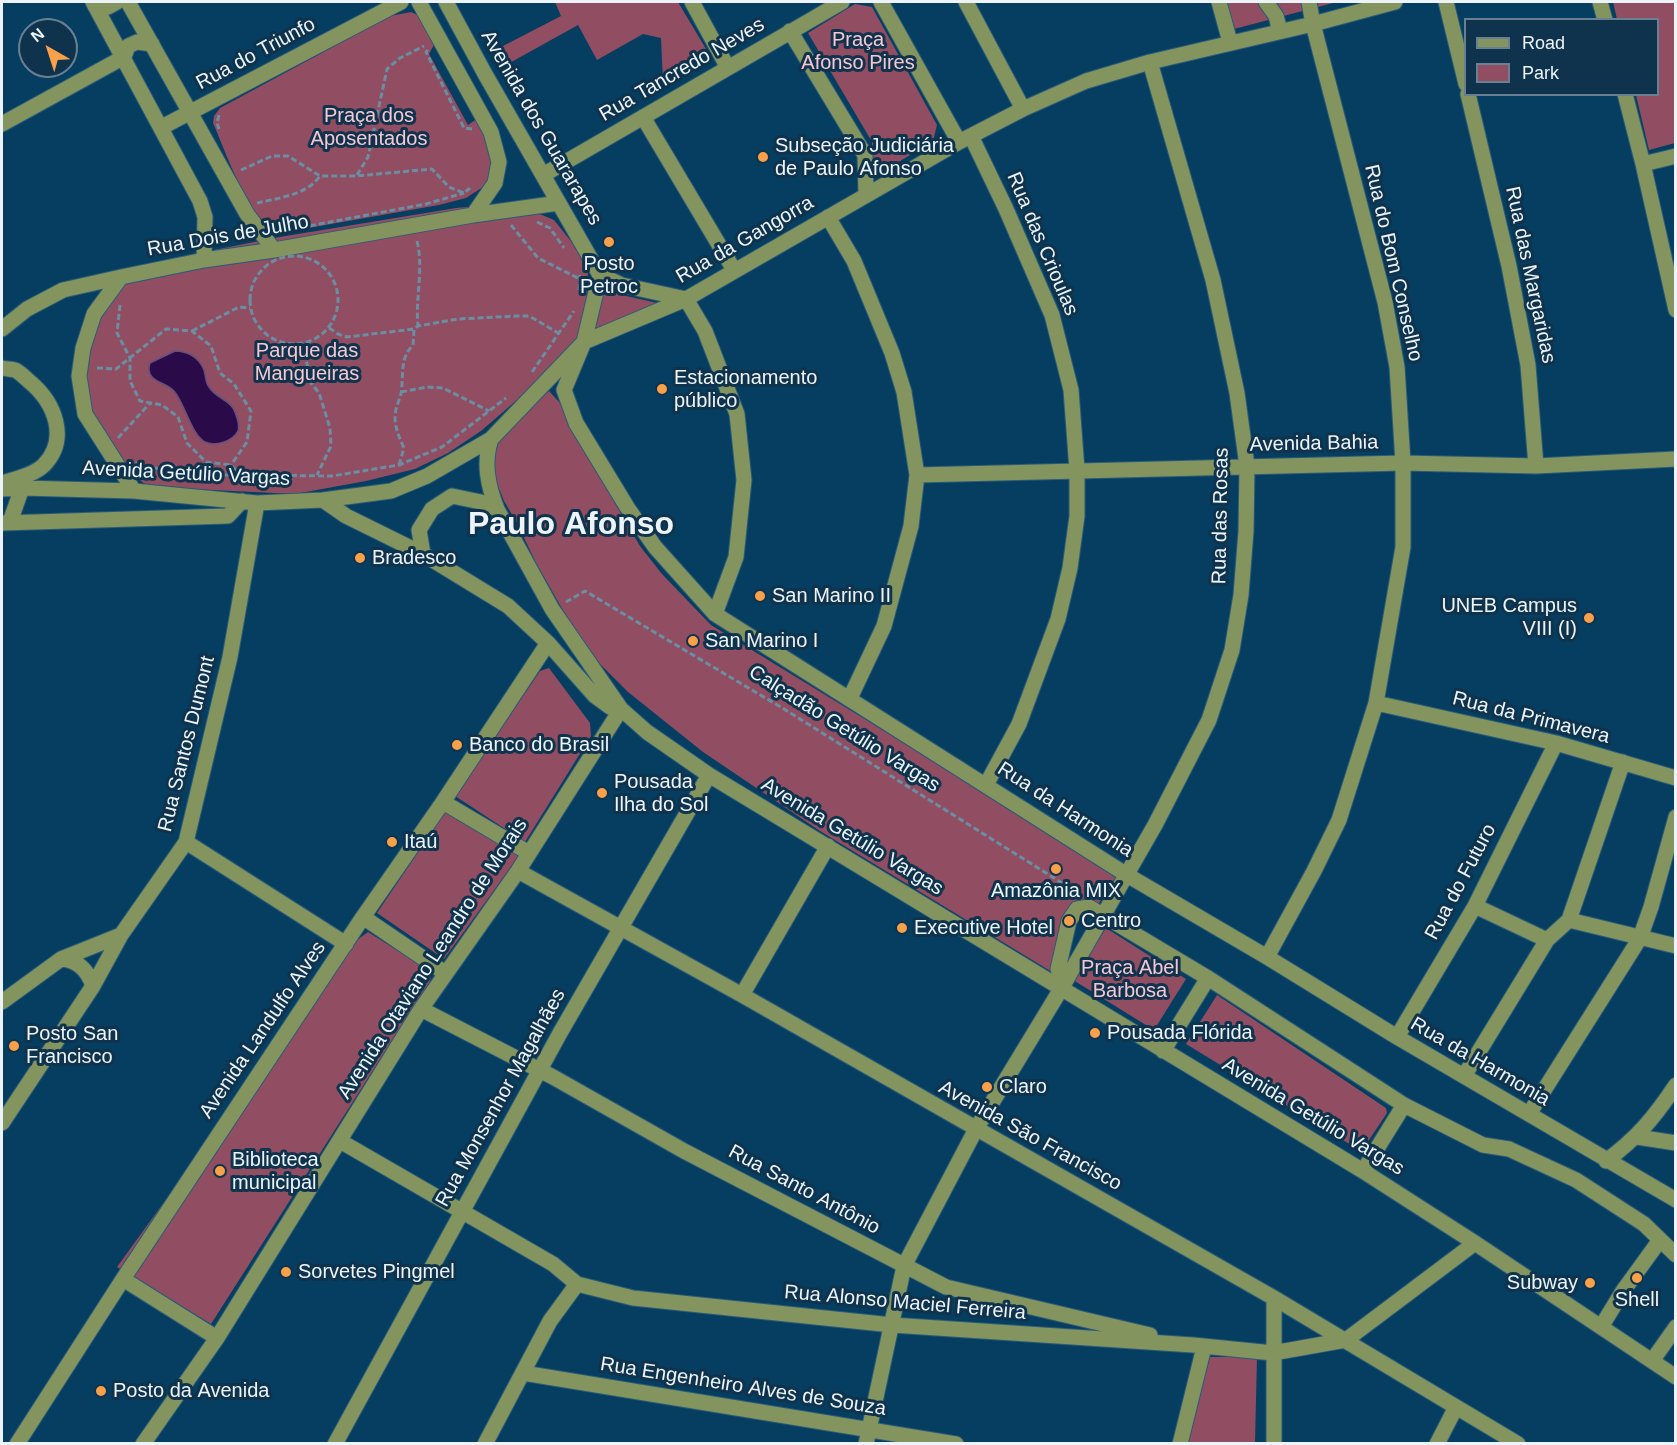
<!DOCTYPE html>
<meta charset="utf-8">
<style>
body{margin:0}
#map{position:relative;width:1677px;height:1445px;overflow:hidden;background:#053e60;font-family:Arial,sans-serif}
canvas{display:block}
.frame{position:absolute;inset:0;border:3px solid #edf4f9;pointer-events:none}
.legend{position:absolute;left:1464px;top:18px;width:195px;height:78px;box-sizing:border-box;background:#0f334c;border:2px solid #688091;margin:0;padding:8px 10px;list-style:none;font-size:18px;color:#edf4f9}
.legend li{display:flex;align-items:center;gap:12px;height:30px}
.legend b{width:30px;border:2px solid #688091}
.north{position:absolute;left:18px;top:18px;width:60px;height:60px;box-sizing:border-box;background:#0f334c;border:2px solid #688091;border-radius:50%;rotate:321deg;font-size:16px;font-weight:700;line-height:24px;text-align:center;color:#edf4f9}
.north::after{content:'';display:block;margin:auto;width:21px;height:27px;background:#f8a14a;clip-path:polygon(50% 0,100% 100%,50% 72%,0 100%)}
</style>
<div id="map">
<canvas width="1677" height="1445"></canvas>
<div class="frame"></div>
<ul class="legend">
<li><b style="height:8px;background:#84945f"></b>Road</li>
<li><b style="height:16px;background:#914d61"></b>Park</li>
</ul>
<div class="north">N</div>
</div>
<script>
const context = document.querySelector('canvas').getContext('2d');
context.lineJoin = 'round';
function fillPath(path, color) {
  context.fillStyle = color;
  context.fill(path, 'evenodd');
}
function trace(path, color, width, dash) {
  context.strokeStyle = color;
  context.lineWidth = width;
  context.lineCap = dash ? 'butt' : 'round';
  context.setLineDash(dash || []);
  context.stroke(path);
}
function write(font, color, halo, rows, align = 'center') {
  context.font = font + ' Arial,sans-serif';
  context.lineWidth = 6;
  context.setLineDash([]);
  context.textBaseline = 'middle';
  context.strokeStyle = halo;
  context.fillStyle = color;
  for (const [text, x, y, turn = 0] of rows) {
    context.save();
    context.translate(x, y);
    context.rotate((+turn || 0) * Math.PI / 180);
    context.textAlign = isNaN(turn) ? turn : align;
    if (halo) context.strokeText(text, 0, 0);
    context.fillText(text, 0, 0);
    context.restore();
  }
}
fillPath(new Path2D(`
 M555,2H678L709,54L663,81L661,38L643,34L597,60L578,25L506,65L501,47L561,16Z
 M1227,2H1337L1234,29Z
 M1613,2H1675V143L1649,150L1636,95L1658,94V20L1617,19Z
 M855,4L872,7L937,125L933,141L874,177L872,142L808,33Z
 M411,12L422,17L436,41L429,54L468,125L478,118L491,145L492,173L483,187L466,198L439,205L297,230C285,231 276,230 266,223C245,208 224,148 213,123L214,116L220,108L390,16Z
 M502,204L535,212L554,220L574,245L588,271L584,339L604,286L626,296L662,304L584,342L481,431L448,453L415,469L366,481L295,494L149,487L109,457L77,385L75,349L92,302L121,277L173,258L280,237L456,208Z
 M549,391L561,404L574,433L640,546L662,574L711,625L1118,874L1097,906L1086,900L1075,903L1052,972L820,831L703,752L628,692L599,663L577,635L536,563L517,523L504,501L494,476L493,469L496,446L501,434Z
 M549,668L590,723L591,736L525,842L455,796L540,671Z
 M447,809L519,856L444,959L377,913Z
 M1106,928L1186,979L1154,1030L1073,980Z
 M368,932L421,965L431,974L429,988L414,1006L211,1324L117,1267L350,945Z
 M1217,995L1386,1108L1387,1113L1363,1149L1356,1148L1186,1044Z
 M1210,1357H1257L1255,1443L1186,1444Z`), '#914d61');
const water = new Path2D(`
 M175,351C187,351 199,357 204,370C206,376 205,382 209,387C215,397 227,399 233,408C236,413 240,425 238,431C233,441 215,447 205,442C191,434 185,404 174,391C165,381 144,382 150,363Z`);
fillPath(water, '#2b0a4a');
trace(water, '#65507e', 1.5);
const minor = new Path2D(`
 M93,2L200,201L205,217L204,260
 M128,2L247,214L274,250
 M419,2L491,132L499,162L495,183L473,215
 M446,2L485,74L600,275
 M692,2L728,68
 M881,2L959,142
 M966,2L1023,109
 M1219,2L1230,42
 M1266,2L1276,16L1280,31
 M1395,2L1313,24L1150,62L1086,81L1023,109L959,142L686,299L584,342L564,390L576,423L627,507L655,547L715,614L1127,875L1267,957L1397,1037L1676,1200
 M1446,2L1466,84
 M1600,2L1605,20
 M95,6L108,7L117,2
 M790,31L865,155L866,194
 M1468,94L1509,266L1528,365L1536,466
 M1625,94L1643,164L1676,310
 M643,117L734,270
 M2,124L124,57L128,46L137,42L152,44
 M162,127L401,2
 M971,136L1006,209L1052,315L1071,390L1077,470V516L1070,568L1058,619L1019,724L986,785
 M1643,164L1676,156
 M543,175L842,2
 M828,217L854,261L892,353L904,392L917,475L911,526L884,626L850,698
 M600,275L622,285L686,299
 M121,277L94,314L83,348L79,376L85,414L134,491
 M686,299L705,331L737,414L744,480L736,557L715,614
 M2,329L27,309L63,290L121,277L204,260L274,250L473,215L559,203
 M2,368C6,369 11,369 15,370C20,372 25,378 30,382C55,403 69,439 44,465C34,475 15,479 2,483
 M917,475L1403,463L1536,466L1676,459
 M2,489L22,488L134,491L257,503L323,500L346,516L423,554L508,606L548,643L595,696L610,707L621,709L647,732L709,775L1363,1171L1475,1243L1676,1377
 M323,500L391,491L427,476L491,439L584,342L600,275
 M10,522L22,488
 M2,523L228,516L242,501
 M423,554L419,530L432,509L452,496L481,502L497,509
 M1376,703L1556,743L1676,778
 M443,802L529,853
 M186,842L346,944
 M518,871L742,995L1274,1298L1518,1444
 M1475,906L1547,940
 M363,917L445,973
 M1569,920L1676,946
 M1267,957L1314,871L1339,820L1376,703L1403,547V463L1397,367L1385,302L1313,24L1309,2
 M61,959C78,960 88,971 93,986
 M1063,986L1058,969L1069,921L1077,909L1089,907L1208,978L1404,1105L1483,1145L1509,1149L1576,1180L1644,1224L1676,1255
 M742,995L828,846
 M2,1002L61,959L121,935
 M421,1009L553,1077L684,1151L946,1287L1150,1335
 M1397,1037L1475,906L1556,743
 M1163,1051L1208,978
 M1464,1076L1547,940L1569,920L1623,762
 M1529,1114L1640,938L1651,907L1676,817
 M2,1123L93,986L121,935L186,842L230,657L257,503
 M1637,1137L1676,1143
 M340,1141L553,1264L577,1284L633,1298L892,1325L1193,1345L1273,1353L1346,1340L1475,1243
 M1606,1161C1637,1138 1654,1118 1676,1085
 M1363,1171L1404,1105
 M123,1279L217,1338
 M1601,1327L1623,1291L1660,1240
 M1652,1361L1676,1327
 M523,1373L956,1444
 M17,1444L123,1279L363,917L443,802L548,643
 M143,1444L217,1338L421,1009L518,871L621,709L552,609L497,509C488,486 483,463 491,439
 M335,1444L560,1033L709,775
 M485,1444L550,1321L577,1284
 M866,1444L904,1266L976,1129L1061,989L1155,825L1209,720L1232,650L1241,595L1246,531L1247,466L1237,393L1213,280L1150,62
 M1180,1444L1204,1347
 M1274,1444V1298
 M1437,1444L1456,1407`);
trace(minor, '#2a5b78', 17);
trace(new Path2D(`
 M428,50L426,52L464,128L472,129
 M219,115L217,123L219,129
 M241,170L272,156H288L320,176H356L432,169L449,187L464,193L470,188
 M357,175L368,157L387,69L400,58L424,46
 M257,203C278,198 307,195 320,176
 M537,222L550,228L564,248
 M275,223L288,228L314,225L426,204L464,193
 M511,225L538,258L580,279
 M417,241C424,270 415,298 418,326
 M250 300a44 44 0 1 1 88 0a44 44 0 1 1-88 0Z
 M579,290L580,273
 M120,305L117,333L130,358V381L140,401L162,405L178,417L187,443L206,462L231,465L240,475L332,476L399,465L442,447L506,398
 M329,328L338,334L347,337L414,329L418,326L458,319L517,316H529L560,334
 M192,331L239,307L250,308
 M303,344L311,383L319,393L330,428L331,446L317,475
 M97,368L116,369L166,329L192,331L211,346L220,373L234,384L251,411L247,442L231,465
 M532,372L574,311
 M401,392L427,387L443,388L489,411
 M118,438L150,403
 M136,462L139,465L192,475H240
 M399,465L404,448C399,437 395,428 395,417C395,409 399,401 401,394C404,376 399,359 413,345L414,330
 M566,602L585,591L784,709L1078,893`), '#6b8ea3', 3, [6, 3]);
trace(minor, '#84945f', 15);
for (const [x, y, r, color] of [
 [763,157,6,"#f8a14a"],
 [609,242,6,"#f8a14a"],
 [662,389,6,"#f8a14a"],
 [360,558,6,"#f8a14a"],
 [760,596,6,"#f8a14a"],
 [1589,618,6,"#f8a14a"],
 [693,641,6,"#f8a14a"],
 [457,745,6,"#f8a14a"],
 [602,793,6,"#f8a14a"],
 [392,842,6,"#f8a14a"],
 [1056,869,6,"#f8a14a"],
 [1069,921,6,"#f8a14a"],
 [902,928,6,"#f8a14a"],
 [1095,1033,6,"#f8a14a"],
 [14,1046,6,"#f8a14a"],
 [987,1087,6,"#f8a14a"],
 [220,1171,6,"#f8a14a"],
 [286,1272,6,"#f8a14a"],
 [1637,1278,6,"#f8a14a"],
 [1590,1283,6,"#f8a14a"],
 [101,1391,6,"#f8a14a"]
]) {
  const dot = new Path2D();
  dot.arc(x, y, r, 0, 2 * Math.PI);
  context.fillStyle = color;
  context.fill(dot);
  trace(dot, '#0f334c', 2);
}
write('20px', '#f6c7d2', '#0f334c', [
 ["Praça",858,40],
 ["Afonso Pires",858,63],
 ["Praça dos",369,116],
 ["Aposentados",369,139],
 ["Parque das",307,351],
 ["Mangueiras",307,374],
 ["Praça Abel",1130,968],
 ["Barbosa",1130,991]
]);
write('20px', '#edf4f9', '#0f334c', [
 ["Rua do Triunfo",256,54,-28],
 ["Rua Tancredo Neves",682,70,-30],
 ["Avenida dos Guararapes",541,128,60],
 ["Rua Dois de Julho",228,236,-10],
 ["Rua da Gangorra",745,240,-30],
 ["Rua das Crioulas",1042,244,67],
 ["Rua do Bom Conselho",1393,263,77],
 ["Rua das Margaridas",1530,275,78],
 ["Avenida Bahia",1314,444,-1],
 ["Avenida Getúlio Vargas",186,474,3],
 ["Rua das Rosas",1221,516,-89],
 ["Rua da Primavera",1531,718,14],
 ["Calçadão Getúlio Vargas",844,729,32],
 ["Rua Santos Dumont",187,744,-76],
 ["Rua da Harmonia",1065,810,33],
 ["Avenida Getúlio Vargas",852,837,31],
 ["Rua do Futuro",1461,882,-62],
 ["Avenida Otaviano Leandro de Morais",433,959,-57],
 ["Avenida Landulfo Alves",263,1030,-56],
 ["Rua da Harmonia",1480,1062,30],
 ["Rua Monsenhor Magalhães",501,1098,-61],
 ["Avenida Getúlio Vargas",1313,1117,31],
 ["Avenida São Francisco",1030,1136,29],
 ["Rua Santo Antônio",804,1190,28],
 ["Rua Alonso Maciel Ferreira",905,1303,5],
 ["Rua Engenheiro Alves de Souza",743,1387,9]
]);
write('20px', '#edf4f9', '#0f334c', [
 ["Subseção Judiciária",775,146],
 ["de Paulo Afonso",775,169],
 ["Posto",609,264,"center"],
 ["Petroc",609,287,"center"],
 ["Estacionamento",674,378],
 ["público",674,401],
 ["Bradesco",372,558],
 ["San Marino II",772,596],
 ["UNEB Campus",1577,606,"right"],
 ["VIII (I)",1577,629,"right"],
 ["San Marino I",705,641],
 ["Banco do Brasil",469,745],
 ["Pousada",614,782],
 ["Ilha do Sol",614,805],
 ["Itaú",404,842],
 ["Amazônia MIX",1056,891,"center"],
 ["Centro",1081,921],
 ["Executive Hotel",914,928],
 ["Pousada Flórida",1107,1033],
 ["Posto San",26,1034],
 ["Francisco",26,1057],
 ["Claro",999,1087],
 ["Biblioteca",232,1160],
 ["municipal",232,1183],
 ["Sorvetes Pingmel",298,1272],
 ["Subway",1578,1283,"right"],
 ["Shell",1637,1300,"center"],
 ["Posto da Avenida",113,1391]
], 'left');
write('bold 32px', '#edf4f9', '#0f334c', [
 ["Paulo Afonso",571,525]
]);
</script>
